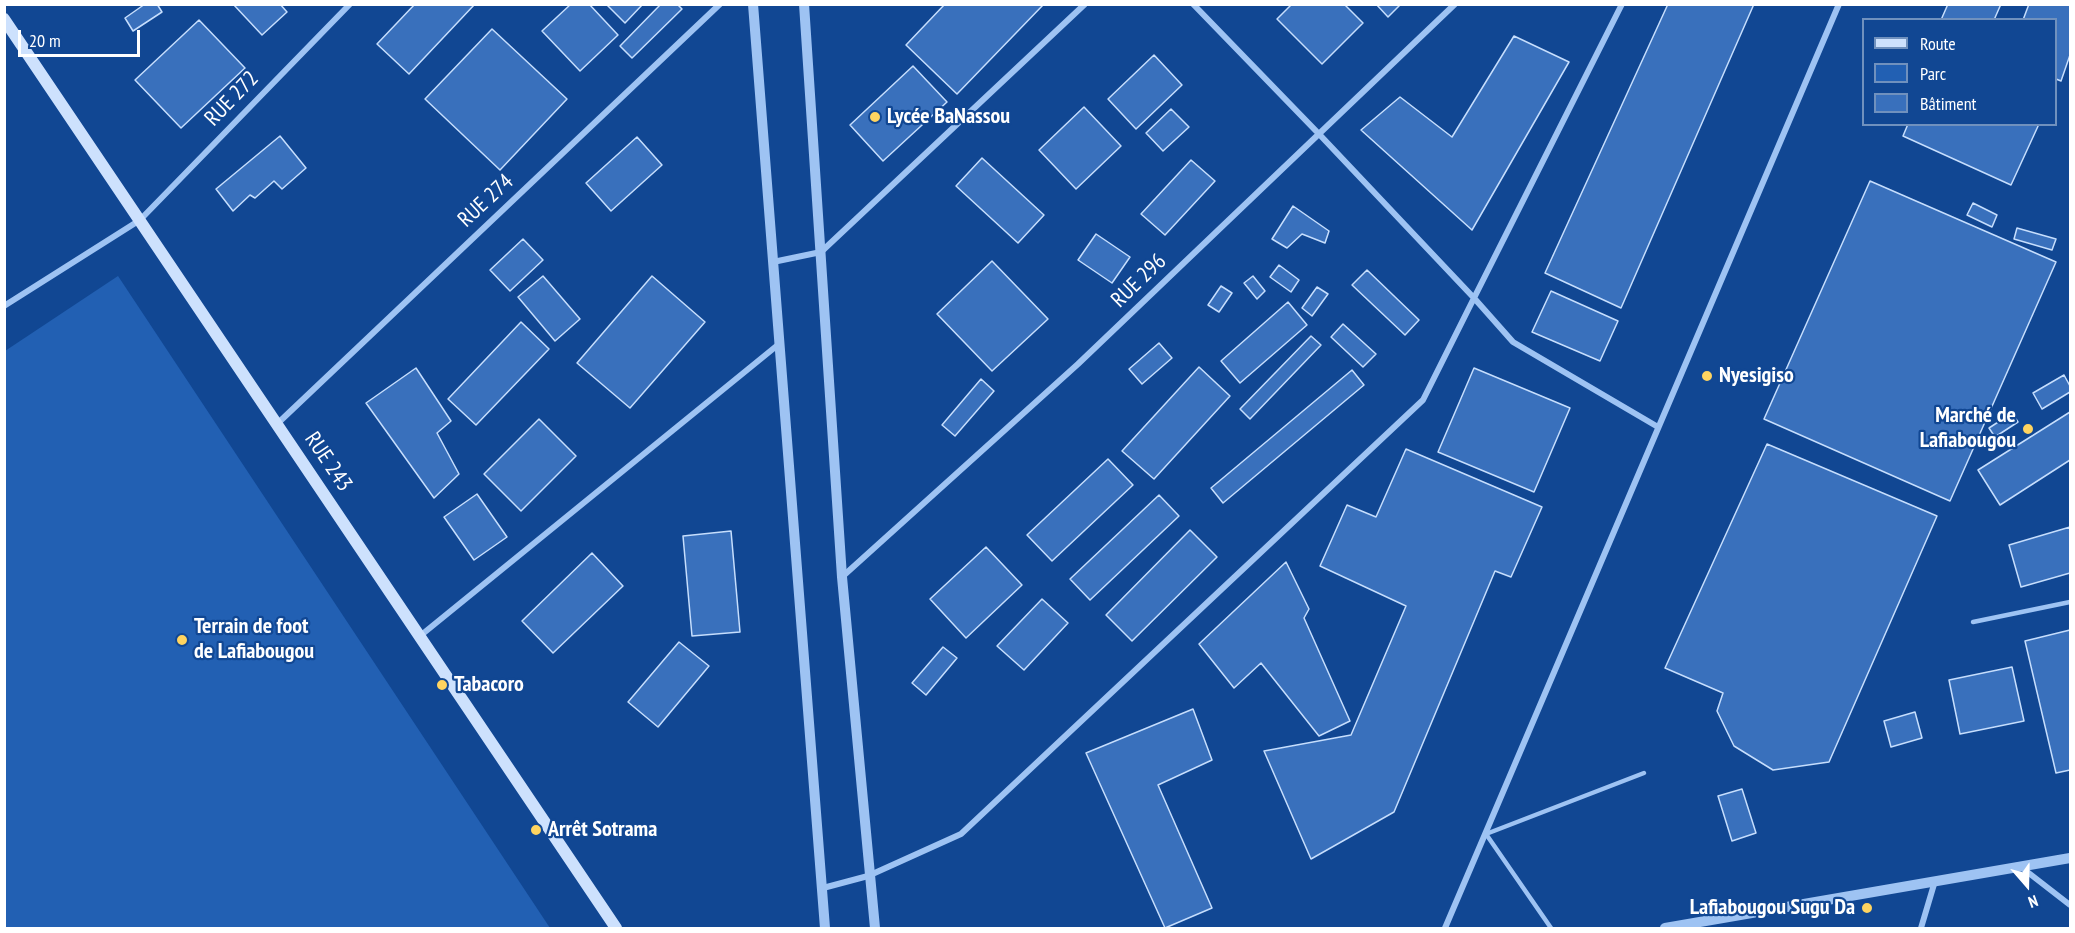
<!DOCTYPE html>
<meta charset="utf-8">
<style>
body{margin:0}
#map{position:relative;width:2075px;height:933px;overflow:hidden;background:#114793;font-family:"PT Sans Narrow",sans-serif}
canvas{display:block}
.frame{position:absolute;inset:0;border:6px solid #fff;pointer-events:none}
.legend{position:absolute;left:1862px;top:18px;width:195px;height:108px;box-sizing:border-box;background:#114793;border:2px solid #7091be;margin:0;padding:8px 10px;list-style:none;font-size:18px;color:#fff}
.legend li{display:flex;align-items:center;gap:12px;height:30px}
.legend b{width:30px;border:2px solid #7091be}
.north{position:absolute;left:1997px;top:855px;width:60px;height:60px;-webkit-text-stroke:4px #114793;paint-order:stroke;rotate:160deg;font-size:16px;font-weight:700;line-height:24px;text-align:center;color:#fff}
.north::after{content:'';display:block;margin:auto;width:21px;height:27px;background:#fff;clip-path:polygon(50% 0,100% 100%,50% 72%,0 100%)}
.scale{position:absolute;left:18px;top:30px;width:122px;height:27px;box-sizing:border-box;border:3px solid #fff;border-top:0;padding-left:8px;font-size:18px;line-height:21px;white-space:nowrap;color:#fff;-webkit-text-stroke:4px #114793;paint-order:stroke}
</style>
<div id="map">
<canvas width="2075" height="933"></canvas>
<div class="frame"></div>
<ul class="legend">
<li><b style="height:8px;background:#cde1fd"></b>Route</li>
<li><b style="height:16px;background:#2260b3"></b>Parc</li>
<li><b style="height:16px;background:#3970bc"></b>Bâtiment</li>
</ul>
<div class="north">N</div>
<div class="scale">20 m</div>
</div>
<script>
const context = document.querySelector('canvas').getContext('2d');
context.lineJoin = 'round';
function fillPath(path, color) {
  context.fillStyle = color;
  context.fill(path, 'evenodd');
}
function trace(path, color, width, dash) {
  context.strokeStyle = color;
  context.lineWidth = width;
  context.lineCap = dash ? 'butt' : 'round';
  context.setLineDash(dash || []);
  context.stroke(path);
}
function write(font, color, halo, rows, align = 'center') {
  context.font = font + ' "PT Sans Narrow",sans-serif';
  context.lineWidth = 4.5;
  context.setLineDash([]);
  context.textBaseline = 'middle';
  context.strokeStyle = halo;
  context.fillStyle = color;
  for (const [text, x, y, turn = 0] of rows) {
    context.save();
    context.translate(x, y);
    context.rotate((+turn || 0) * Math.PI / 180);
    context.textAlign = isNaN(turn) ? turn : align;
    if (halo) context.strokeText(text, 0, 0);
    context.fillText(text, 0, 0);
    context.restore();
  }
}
fillPath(new Path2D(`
 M118,276L550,928H5V351Z`), '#2260b3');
const building = new Path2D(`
 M145,4H157L162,12L133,31L125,18Z
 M233,4H280L287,12L262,35Z
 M415,4H475L409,74L377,44Z
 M571,4H589L618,35L580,71L542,31Z
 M606,4H643L625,23Z
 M661,4H677L682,9L632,58L620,46Z
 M945,4H1044L957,94L906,45Z
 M1292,4H1344L1363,23L1322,64L1277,19Z
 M1376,4H1401L1388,17Z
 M1668,4H1754L1621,308L1545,273Z
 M1948,4H2001L1994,20H1941Z
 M2029,4H2070V55L2061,81L2056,79V20H2023Z
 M199,20L245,68L181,128L135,80Z
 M492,29L567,99L500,170L425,99Z
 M1514,36L1569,62L1472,230L1361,130L1400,97L1452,137Z
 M1154,55L1182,85L1136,129L1108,99Z
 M913,66L947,102L883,161L850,125Z
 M1084,107L1121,146L1076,189L1039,150Z
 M1171,109L1189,127L1163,151L1146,133Z
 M1908,124H2039L2011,185L1903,136Z
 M280,136L306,168L282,189L274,181L255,198L250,195L233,211L216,189Z
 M637,137L662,165L611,211L586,183Z
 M982,158L1044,215L1018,243L956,186Z
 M1191,160L1215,181L1165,235L1141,214Z
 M1870,181L2056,262L1950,501L1764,419Z
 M1973,203L1997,215L1992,227L1967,215Z
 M1293,206L1329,231L1325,243L1302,234L1287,248L1272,239Z
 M2017,228L2056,239L2052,250L2014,239Z
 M1096,234L1130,257L1112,283L1078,260Z
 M523,239L543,260L510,291L490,270Z
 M992,261L1048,319L992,371L937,314Z
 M1279,265L1299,280L1291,292L1270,277Z
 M1367,270L1419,320L1405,335L1352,285Z
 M543,276L580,319L555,341L518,297Z
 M652,276L705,322L630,408L577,363Z
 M1253,276L1265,291L1257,299L1244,283Z
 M1221,286L1232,293L1219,312L1208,305Z
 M1317,287L1328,294L1312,316L1302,308Z
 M1551,291L1618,321L1600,361L1532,332Z
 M1288,302L1307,325L1240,383L1221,361Z
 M521,322L549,349L476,425L448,399Z
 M1343,324L1376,354L1363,367L1331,337Z
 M1311,336L1321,345L1250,419L1240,409Z
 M1159,343L1172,358L1142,384L1129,369Z
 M1199,367L1230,396L1154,479L1122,451Z
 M416,368L451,421L437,433L459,474L434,498L366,403Z
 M1474,368L1570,408L1534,492L1438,452Z
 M1352,370L1364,385L1223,503L1211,488Z
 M2064,375L2070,386V392L2042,409L2033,393Z
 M981,379L994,391L955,436L942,425Z
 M2070,412V460L2000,505L1978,470Z
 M2012,413L2018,422L1995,437L1989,428Z
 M539,419L576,456L521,511L484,474Z
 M1767,444L1937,516L1829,762L1773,770L1734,746L1717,711L1723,693L1665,668Z
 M1406,449L1542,507L1511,577L1495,571L1394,812L1311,859L1264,751L1351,735L1406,606L1320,566L1347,505L1376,517Z
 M1108,459L1133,485L1052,561L1027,535Z
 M477,494L507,537L474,560L444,517Z
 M1159,495L1179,516L1090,600L1070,579Z
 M2070,527V573L2021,587L2009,545Z
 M1190,530L1217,557L1132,641L1106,615Z
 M731,531L740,632L692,636L683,536Z
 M986,547L1022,585L966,638L930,599Z
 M592,553L623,586L553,653L522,621Z
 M1286,562L1309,609L1304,618L1350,721L1319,736L1261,663L1234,688L1199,644Z
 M1042,599L1068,623L1024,670L997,646Z
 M2070,630V770L2056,773L2025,641Z
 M679,642L709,666L658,727L628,702Z
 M943,647L957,658L926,695L912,683Z
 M2012,667L2024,721L1960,734L1949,680Z
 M1193,709L1212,760L1158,785L1212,908L1165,928L1086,753Z
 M1915,712L1922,738L1891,747L1884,721Z
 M1742,789L1756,833L1732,841L1718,796Z`);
fillPath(building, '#3970bc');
trace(building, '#c6defd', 1.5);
trace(new Path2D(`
 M1973,622L2070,602
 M1551,928L1486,834L1644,773`), '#9ec3f3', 4.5);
trace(new Path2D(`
 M1622,4L1474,298L1513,342L1658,427
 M773,262L821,252L1085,4
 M4,306L140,220L350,4
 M277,424L720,4
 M842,577L1078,364L1455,4
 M420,636L779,344
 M2021,867L2070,905
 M823,888L868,876L961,834L1423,400L1474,298L1319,134L1193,4
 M1445,928L1839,4
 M1921,928L1935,881`), '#9ec3f3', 6);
trace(new Path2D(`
 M753,4L825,928
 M804,4L842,577L875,928
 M1665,928L2070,858`), '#9ec3f3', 10);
trace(new Path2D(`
 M4,19L616,928`), '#cde1fd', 12);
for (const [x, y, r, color] of [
 [875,117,6,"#ffd460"],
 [1707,376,6,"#ffd460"],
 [2028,429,6,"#ffd460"],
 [182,640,6,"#ffd460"],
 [442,685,6,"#ffd460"],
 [536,830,6,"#ffd460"],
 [1867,908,6,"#ffd460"]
]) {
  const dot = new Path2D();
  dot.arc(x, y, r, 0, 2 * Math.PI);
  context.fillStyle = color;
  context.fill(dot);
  trace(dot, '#114793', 2);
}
write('22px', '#fff', '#114793', [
 ["RUE 272",232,99,-46],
 ["RUE 274",486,201,-43],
 ["RUE 296",1139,281,-44],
 ["RUE 243",328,462,56]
]);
write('bold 22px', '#fff', '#114793', [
 ["Lycée BaNassou",887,117],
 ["Nyesigiso",1719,376],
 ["Marché de",2016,416,"right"],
 ["Lafiabougou",2016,441,"right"],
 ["Terrain de foot",194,627],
 ["de Lafiabougou",194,652],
 ["Tabacoro",454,685],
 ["Arrêt Sotrama",548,830],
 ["Lafiabougou Sugu Da",1855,908,"right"]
], 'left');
</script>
